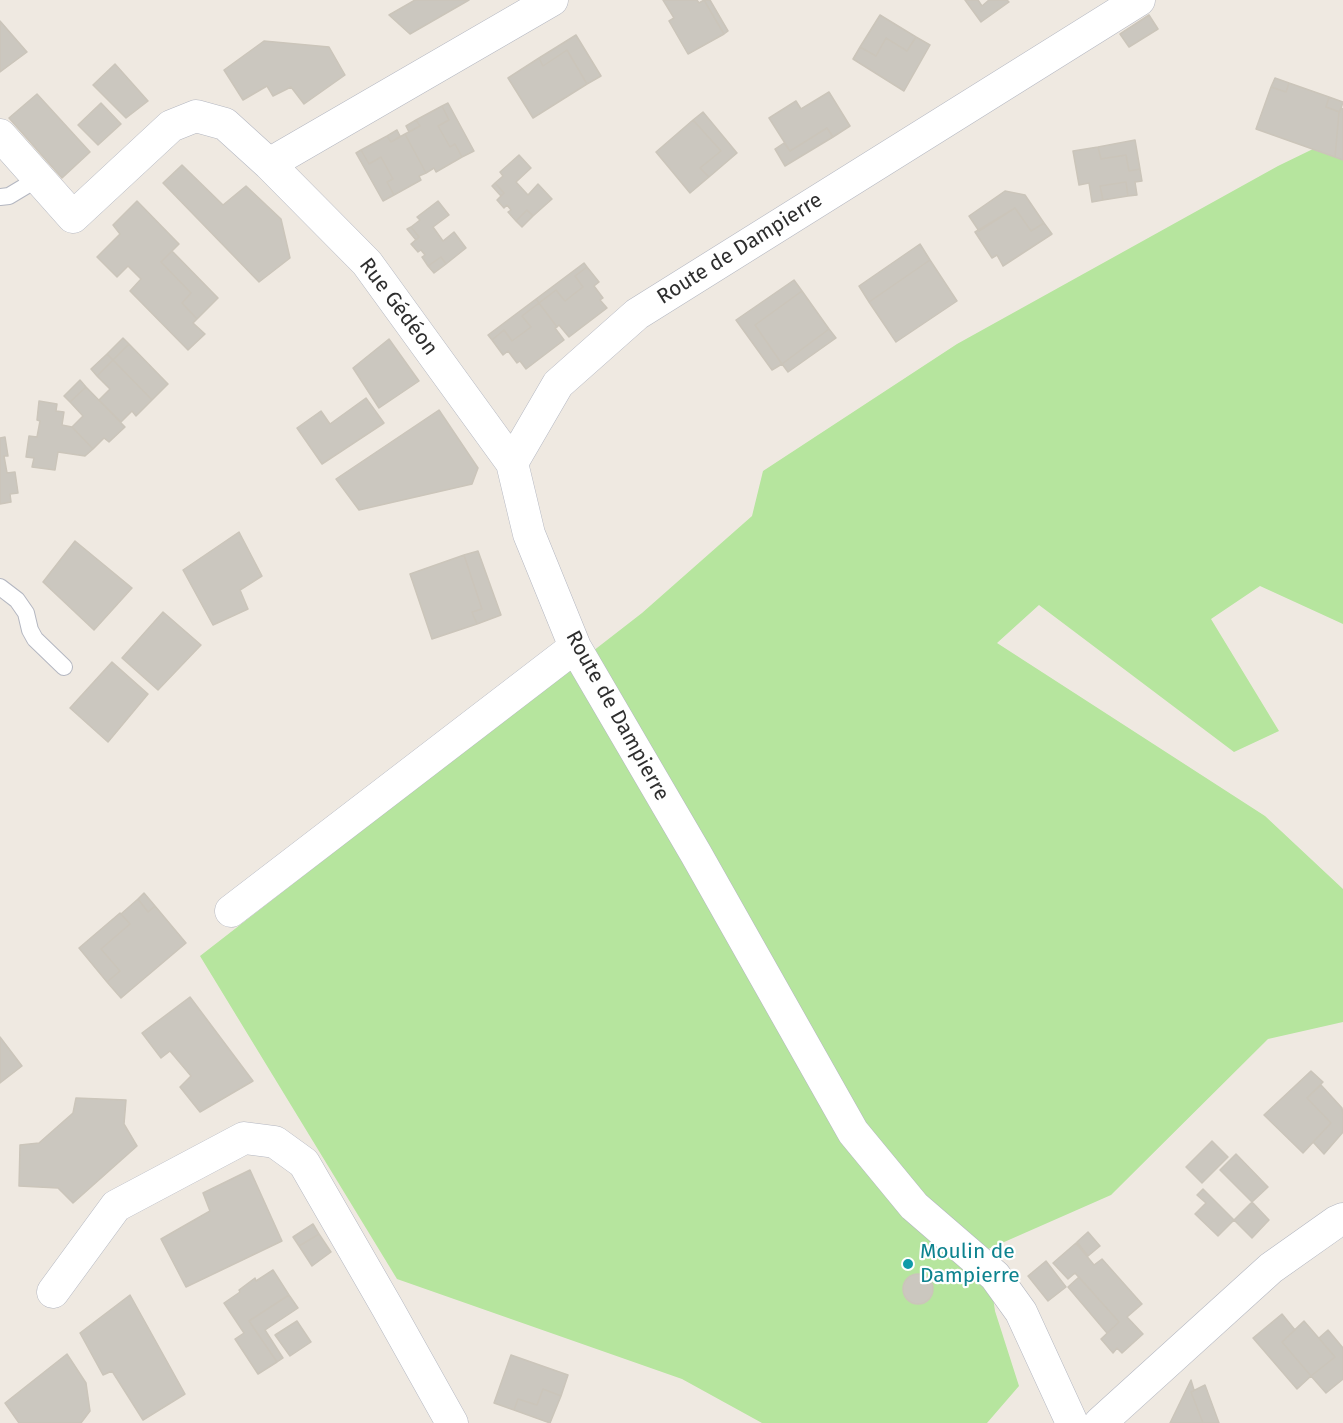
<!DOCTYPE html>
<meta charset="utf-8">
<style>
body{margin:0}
canvas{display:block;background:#efe9e1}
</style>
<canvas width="1343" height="1423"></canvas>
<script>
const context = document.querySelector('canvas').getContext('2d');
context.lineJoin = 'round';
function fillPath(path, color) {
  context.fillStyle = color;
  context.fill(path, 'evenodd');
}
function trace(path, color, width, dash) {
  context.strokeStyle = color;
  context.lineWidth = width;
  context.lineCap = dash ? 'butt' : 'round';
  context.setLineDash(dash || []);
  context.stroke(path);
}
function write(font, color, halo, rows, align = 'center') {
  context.font = font + ' "Fira Sans",sans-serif';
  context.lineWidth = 4.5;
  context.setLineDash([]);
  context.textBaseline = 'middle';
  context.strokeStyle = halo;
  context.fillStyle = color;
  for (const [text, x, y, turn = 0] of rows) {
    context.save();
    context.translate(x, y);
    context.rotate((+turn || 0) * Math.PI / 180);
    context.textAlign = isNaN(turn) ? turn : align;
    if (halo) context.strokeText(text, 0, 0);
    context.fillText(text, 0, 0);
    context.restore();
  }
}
fillPath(new Path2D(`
 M1313,149L1343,160V624L1260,586L1211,619L1279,731L1234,752L1039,605L997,643L1265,816L1343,889V1022L1268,1039L1111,1195L986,1250L995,1311L1019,1386L987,1423H762L682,1379L397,1279L200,956L642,613L752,516L763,471L957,344L1278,166Z`), '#b6e59e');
const building = new Path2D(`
 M415,0H469L410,34L389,15Z
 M663,0H697L699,3L704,0L724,34L688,54L669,21L674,18Z
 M704,0H710L728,31L724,34Z
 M965,0H978L982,6L989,0H1007L1009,2L981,22Z
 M880,15L916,37L907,51L886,38L876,56L860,47Z
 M1149,15L1158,29L1129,47L1120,34Z
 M0,21L27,52L0,72Z
 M576,35L601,76L587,84L567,50L543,66L539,58Z
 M916,37L930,45L904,91L853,59L860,47L876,56L886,38L907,51Z
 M264,41L329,47L345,75L304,104L291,87L273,96L267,86L243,100L224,70Z
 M567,50L587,84L533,118L508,78L539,58L543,66Z
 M115,64L148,101L126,118L93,85Z
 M1275,78L1289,83L1286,92L1271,87Z
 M1289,83L1329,97L1326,107L1339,112L1335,157L1256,129L1271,87L1286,92Z
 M829,92L850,126L833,137L827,128L790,151L769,118L796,101L801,109Z
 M37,94L90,152L62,178L9,118Z
 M1329,97L1343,102L1340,112L1326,107Z
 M101,103L121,124L98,145L78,125Z
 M448,103L474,151L462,157L455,144L450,147L438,126L449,120L442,106Z
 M442,106L449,120L438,126L450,147L455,144L462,157L436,172L434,168L426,173L405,134L420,126L416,120Z
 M1341,108L1343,109V160L1335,157L1339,112Z
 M703,112L737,153L709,177L700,168L721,151L693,120Z
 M416,120L420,126L409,132L406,126Z
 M693,120L721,151L700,168L709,177L690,193L656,152Z
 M827,128L833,137L785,166L775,149L784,143L790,151Z
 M397,130L400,136L391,142L387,136Z
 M405,134L426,173L419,176L421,180L394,195L387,182L393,179L381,157L369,164L361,150L387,136L391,142Z
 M1135,140L1140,169L1129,171L1126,155L1101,159L1098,147Z
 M1098,147L1101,159L1126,155L1129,171L1140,169L1142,181L1135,182L1137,195L1128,196L1126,182L1100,186L1103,200L1092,202L1089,183L1079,185L1073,151Z
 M361,150L369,164L381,157L393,179L387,182L394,195L383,201L356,153Z
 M519,155L531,168L516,182L528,195L538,184L552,199L533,216L527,210L516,221L508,212L511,210L507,205L504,208L497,200L504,193L495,183L503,176L500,172Z
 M182,165L223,205L246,186L281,219L290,258L259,282L163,183Z
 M1126,182L1128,196L1103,200L1100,186Z
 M495,183L504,193L501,196L492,186Z
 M1005,191L1025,195L1044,223L1031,231L1015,208L979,231L969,216Z
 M137,201L179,244L161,262L191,293L182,303L197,319L193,323L205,334L188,350L130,291L141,279L128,266L117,277L97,257L120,234L113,225Z
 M438,201L449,215L433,227L443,241L454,232L466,248L446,264L441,257L428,266L422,257L425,255L421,250L418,252L411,244L419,237L411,227L420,220L417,217Z
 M1015,208L1031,231L1044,223L1052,234L1003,266L997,255L992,258L975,232Z
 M527,210L533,216L522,227L516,221Z
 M411,227L419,237L416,240L407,229Z
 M920,244L930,260L869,302L859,286Z
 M172,251L218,298L197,319L182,303L191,293L161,262Z
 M441,257L446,264L434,273L428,266Z
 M930,260L957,301L896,342L869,302Z
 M584,263L587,267L575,276L583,287L565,301L556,290L539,303L536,299Z
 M587,267L599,282L594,286L603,298L600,300L607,308L569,337L559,325L557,327L539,303L556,290L565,301L583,287L575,276Z
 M794,280L802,291L755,325L782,364L772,370L736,320Z
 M802,291L829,329L782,364L755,325Z
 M536,299L539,303L522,316L531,327L512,341L504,330L492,340L488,335Z
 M539,303L557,327L555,328L564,340L526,369L520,361L517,363L508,351L503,355L492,340L504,330L512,341L531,327L522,316Z
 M829,329L836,338L788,372L782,364Z
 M123,338L129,344L113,360L107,354Z
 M389,339L419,381L379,408L353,368Z
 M129,344L168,384L152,400L113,360Z
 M107,354L113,360L97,376L91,369Z
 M113,360L152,400L136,416L132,411L121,422L99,400L110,389L97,376Z
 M80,380L86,387L70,402L64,396Z
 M86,387L125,427L109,442L104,438L93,449L72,427L83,416L70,402Z
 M366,398L384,423L322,464L297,428L321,411L330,424Z
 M39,401L57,404L56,411L64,412L62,425L72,427L93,449L85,456L58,452L55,470L32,467L34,458L26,457L29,436L37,437L40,421L37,420Z
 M439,410L478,468L472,484L359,510L336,479Z
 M5,437L8,456H4L7,473L15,472L18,493L10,494L11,502L0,504V438Z
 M239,532L262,576L240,590L248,609L213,625L183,570Z
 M75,541L132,588L94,630L43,582Z
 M478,551L501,615L477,624L472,612L482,609L464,555Z
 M464,555L482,609L472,612L477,624L432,639L410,574Z
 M163,612L201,645L158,690L122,658Z
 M112,662L148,694L108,742L70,708Z
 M144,893L155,906L148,912L138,899Z
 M138,899L148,912L155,906L186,943L121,998L107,982L120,971L101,949L130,924L121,914Z
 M120,913L130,924L101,949L120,971L107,982L79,948Z
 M190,997L253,1081L200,1112L180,1087L191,1076L170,1051L161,1058L142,1033Z
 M0,1037L22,1066L0,1083Z
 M1311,1071L1323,1082L1307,1098L1331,1123L1303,1153L1264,1115Z
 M1321,1085L1342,1108L1343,1116V1132L1324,1154L1313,1142L1331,1123L1307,1098Z
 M76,1098L126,1100L124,1124L137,1146L73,1203L58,1188L19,1186L20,1145L39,1143L73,1113Z
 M1212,1141L1228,1157L1202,1183L1186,1167Z
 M1236,1154L1268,1187L1252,1202L1220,1170Z
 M250,1170L282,1241L186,1287L161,1239L210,1211L203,1193Z
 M1203,1189L1234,1220L1218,1236L1195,1214L1206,1203L1197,1195Z
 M1252,1202L1269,1220L1252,1238L1234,1220Z
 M313,1224L319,1234L299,1246L293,1237Z
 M1088,1232L1100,1246L1088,1256L1077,1242Z
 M319,1234L331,1252L312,1266L299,1246Z
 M1076,1243L1094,1265L1102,1259L1142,1304L1127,1317L1143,1334L1122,1353L1117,1348L1113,1353L1101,1339L1119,1322L1075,1273L1068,1279L1053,1263Z
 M1046,1261L1066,1287L1048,1301L1028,1276Z
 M273,1270L289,1295L249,1321L277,1362L258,1374L235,1339L244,1333L224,1303L240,1292L239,1290L255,1278L256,1281Z
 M903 1289a15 15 0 1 1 30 0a15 15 0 1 1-30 0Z
 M1079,1277L1119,1322L1107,1333L1068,1287Z
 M130,1295L185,1394L143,1420L112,1371L103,1375L80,1333Z
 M289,1295L298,1308L265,1330L283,1358L277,1362L249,1321Z
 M1282,1314L1295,1330L1282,1342L1311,1376L1297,1389L1253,1338Z
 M297,1321L311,1342L290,1356L275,1335Z
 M1304,1321L1335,1357L1311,1376L1282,1342Z
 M1328,1330L1343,1348V1379L1326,1393L1311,1376L1335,1357L1319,1338Z
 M67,1354L86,1383L90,1411L81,1423H19L5,1403Z
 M511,1355L568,1375L561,1396L543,1389L537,1405L518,1399L514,1410L494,1403Z
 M1191,1380L1194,1390L1191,1392L1203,1423H1170Z
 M1205,1385L1219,1423H1203L1191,1392Z
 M543,1389L561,1396L550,1423L514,1410L518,1399L537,1405Z`);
fillPath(building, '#cbc7bf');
trace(building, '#cbc5ba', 1.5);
const lane = new Path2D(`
 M0,197L9,196L39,178
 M0,587L17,600L26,613L30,630L35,639L64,667`);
const street = new Path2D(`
 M0,135L73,217L171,126L196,116L225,124L269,164
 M512,463L367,263L269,164L552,0
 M231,911L575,647
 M53,1292L116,1206L244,1138L275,1142L304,1163L387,1307L452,1423
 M1072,1423L1021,1312L995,1276L914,1206L853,1132L696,854L575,647L529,534L512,463L558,384L637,314L1139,0
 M1100,1423L1271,1268L1336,1222L1343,1219`);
trace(lane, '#b4b7c1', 18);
trace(street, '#b4b7c1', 33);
trace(lane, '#fff', 16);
trace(street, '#fff', 32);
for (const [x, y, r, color] of [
 [908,1264,6,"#0f9aa8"]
]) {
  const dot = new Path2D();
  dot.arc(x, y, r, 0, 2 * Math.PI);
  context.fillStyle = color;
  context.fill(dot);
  trace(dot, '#fff', 2);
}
write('21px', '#2e2e2e', '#fff', [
 ["Route de Dampierre",740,249,-32],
 ["Rue Gédéon",398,307,53],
 ["Route de Dampierre",617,716,61]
]);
write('21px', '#0d838f', '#fff', [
 ["Moulin de",920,1252],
 ["Dampierre",920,1276]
], 'left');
</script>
